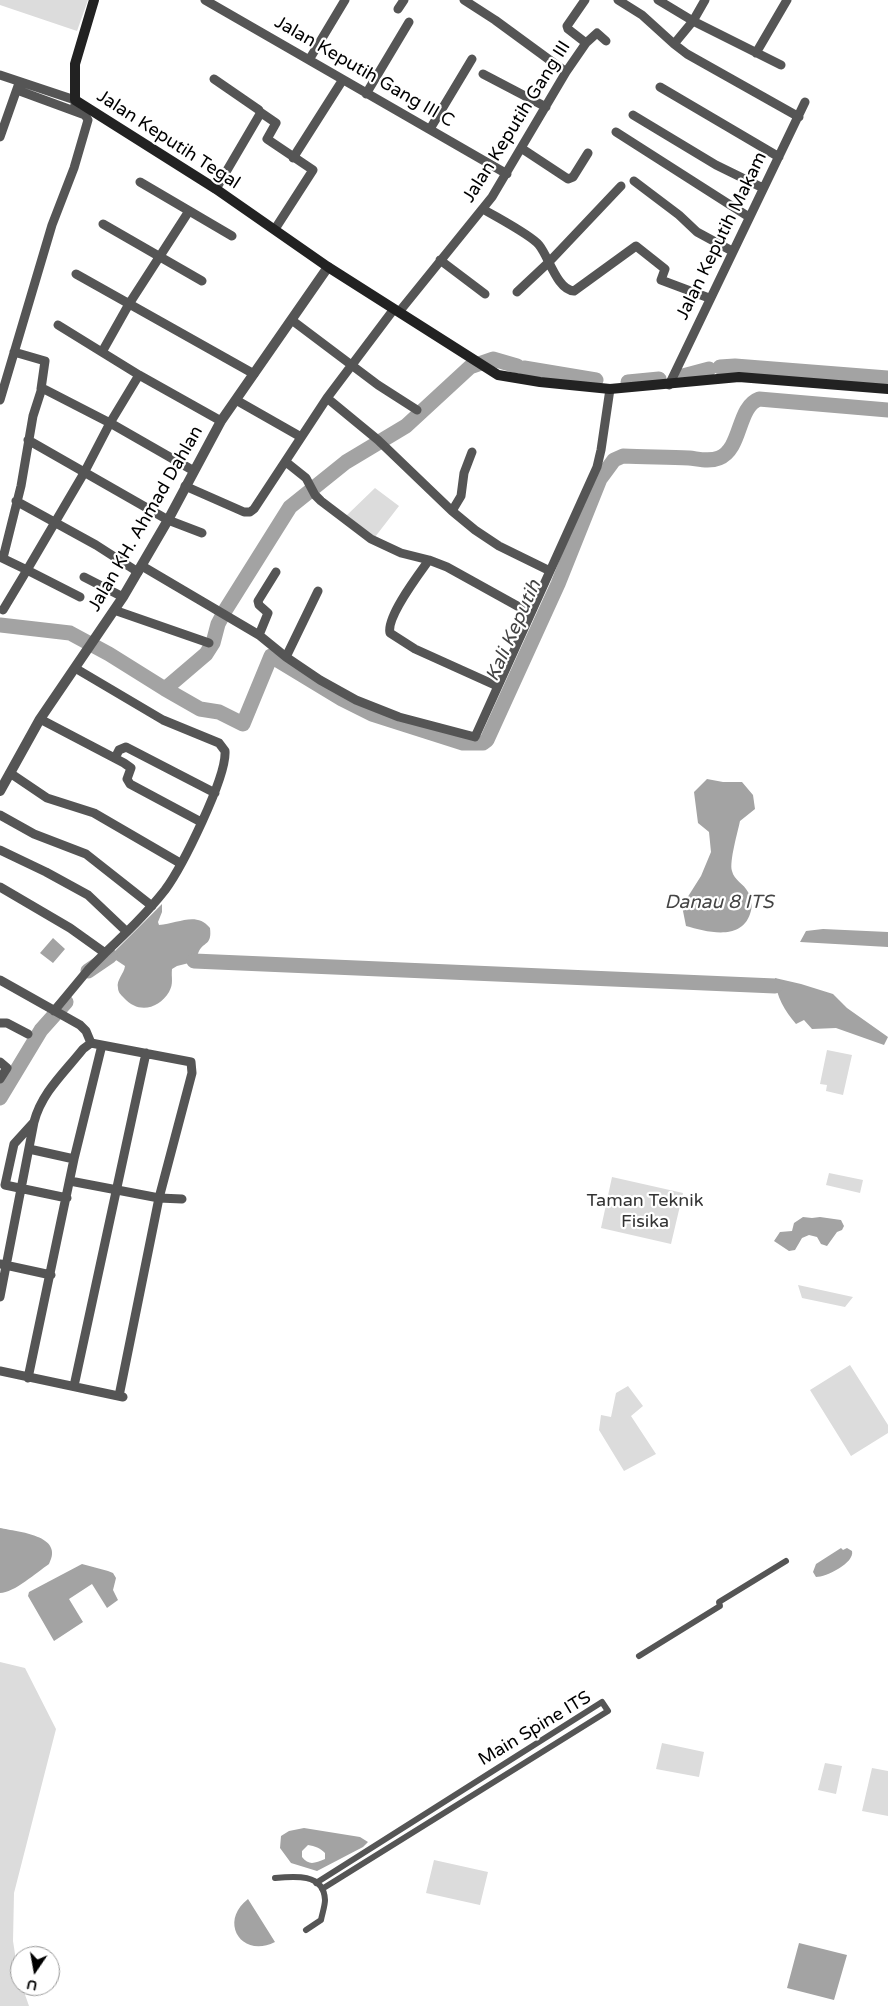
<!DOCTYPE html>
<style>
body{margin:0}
#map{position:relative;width:888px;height:2006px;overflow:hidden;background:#fff;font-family:"Varela Round",sans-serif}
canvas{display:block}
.north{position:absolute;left:10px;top:1946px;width:50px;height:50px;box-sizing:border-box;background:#fff;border:1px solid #999;border-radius:50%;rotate:192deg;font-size:14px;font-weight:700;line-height:20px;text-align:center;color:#000}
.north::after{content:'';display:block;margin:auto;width:18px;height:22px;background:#000;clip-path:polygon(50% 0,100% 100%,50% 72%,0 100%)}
</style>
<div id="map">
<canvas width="888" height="2006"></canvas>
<div class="north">U</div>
</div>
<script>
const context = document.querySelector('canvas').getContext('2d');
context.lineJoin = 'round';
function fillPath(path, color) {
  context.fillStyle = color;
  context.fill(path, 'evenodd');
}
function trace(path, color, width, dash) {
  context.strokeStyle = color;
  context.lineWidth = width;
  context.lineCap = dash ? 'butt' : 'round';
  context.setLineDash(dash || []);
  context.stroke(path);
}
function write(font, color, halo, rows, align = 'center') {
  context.font = font + ' "Varela Round",sans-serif';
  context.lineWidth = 4.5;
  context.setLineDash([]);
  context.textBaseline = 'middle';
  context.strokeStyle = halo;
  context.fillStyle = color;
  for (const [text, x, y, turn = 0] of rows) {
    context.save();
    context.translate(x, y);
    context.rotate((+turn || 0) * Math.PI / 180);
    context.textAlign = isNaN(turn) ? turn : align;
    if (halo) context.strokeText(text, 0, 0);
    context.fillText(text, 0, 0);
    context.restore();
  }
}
fillPath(new Path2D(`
 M0,0H88L77,31L0,5Z
 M375,488L399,506L375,537L346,516Z
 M827,1050L852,1055L843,1095L826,1091L827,1085L820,1084Z
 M829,1173L863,1180L860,1193L826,1185Z
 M612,1177L683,1193L671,1244L601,1228Z
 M798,1285L853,1297L845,1307L802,1298Z
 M850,1365L888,1425V1433L851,1456L810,1390Z
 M628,1386L643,1406L631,1416L656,1454L624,1471L599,1430L601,1415L611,1417L616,1393Z
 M0,1662L25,1668L56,1729L14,1893L13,1941L20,1986H22L29,2006H0Z
 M662,1743L704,1752L699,1777L656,1769Z
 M825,1763L842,1766L836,1794L818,1790Z
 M872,1768L888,1771V1816L862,1811Z
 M434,1860L488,1872L480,1905L426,1893Z`), '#dcdcdc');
fillPath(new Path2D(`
 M707,779L723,782H742L753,795L755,809L740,821C738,831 729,862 732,871C734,880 744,884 748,892C752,899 753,906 750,914C741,941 707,932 686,926L682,906L701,876L711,852L709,832L698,823L694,792Z
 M162,904V912L158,922L159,925C178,924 196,911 210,928C212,945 205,941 199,951C197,956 196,958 193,962L177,966L172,969C171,978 174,983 169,992C159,1009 138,1014 124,998C121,995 118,992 118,988C116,980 124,974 125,966L110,956Z
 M823,929L888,932V947L800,942L806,931Z
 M53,938L65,949L53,963L40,953Z
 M775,978L801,984L833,994L847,1008L888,1037L884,1045L836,1028L812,1029L804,1020L796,1024C785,1011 776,997 775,978Z
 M803,1217L812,1218L820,1217L841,1220L844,1226L842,1230L837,1232L827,1246L821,1244L817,1237L809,1235L802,1238L795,1250L789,1251L774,1241L780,1232L792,1231L794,1223Z
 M0,1528C18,1532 65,1535 49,1564C37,1572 14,1593 0,1593Z
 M841,1548L843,1550L847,1548L852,1551C855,1563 826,1577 816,1577L813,1572L816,1564Z
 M82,1564L108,1571L113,1573L116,1578L113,1590L118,1600L107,1608L92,1584L69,1599L83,1622L54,1641L28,1596L29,1592Z
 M304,1828L360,1837L368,1842L363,1847L317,1871L291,1863L280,1848L281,1836L289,1831ZM308,1845C315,1846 320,1848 325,1853V1859C315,1863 309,1866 302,1857V1851Z
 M248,1899L275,1942C242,1959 218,1922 248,1899Z
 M799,1943L847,1955L834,2000L787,1988Z`), '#a3a3a3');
trace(new Path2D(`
 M720,367L735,366L888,378
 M524,368L596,380
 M679,377L709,369
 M628,382L659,379
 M0,625L70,633L109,654L165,689L206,654L213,643L218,624L226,609L290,507L346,462L406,426L470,367L493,359L517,366
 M165,689L200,709L219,712L243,724L271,656L342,699L372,714L463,743H483L487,740L558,584L600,479L614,460L623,456C645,457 667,457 689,458C699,459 709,462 719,458C742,449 737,407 759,399L888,410
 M194,961L775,986
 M88,971L110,956
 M0,1098L41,1030L66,1002`), '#a3a3a3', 15);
trace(new Path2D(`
 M639,1656L720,1606L719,1602L786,1561
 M275,1878C294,1876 324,1873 325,1900C325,1906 322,1914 321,1920L306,1930
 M316,1883L602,1702L608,1711L322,1889`), '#555', 6);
trace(new Path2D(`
 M205,0L507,174
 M464,0L495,20L566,72
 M585,0L567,26L568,29L586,43
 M618,0L642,15L674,44L687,54L799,117
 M658,0L693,21L674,44
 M705,0L693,21L781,65
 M398,9L404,0
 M756,53L787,0
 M309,60L345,0
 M483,74L546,107
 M0,75L75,100V106
 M214,79L259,110L260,114L216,189
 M660,87L779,157
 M366,94L409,22
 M260,112L276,123L267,139L313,170L275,229
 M633,115L716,165L763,188
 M430,129L472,59
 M616,132L749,217
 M0,137L18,86
 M521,148L568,179L573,177L588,153
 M293,158L342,81
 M634,181L679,215L697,232L732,251
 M140,182L232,236
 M483,209C496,217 531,235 539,245C549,257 557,290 574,291L636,246L665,269L661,280L709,298
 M103,224L202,281
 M440,260L485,294
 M76,274L254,374
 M517,292L549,262L621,186
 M399,312L492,197L566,72L586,43L597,33L606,41
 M293,321L378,385L417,410
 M58,325L139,375L221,421
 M14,352L45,361L41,389
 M102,352L129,304L189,211
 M669,385L805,102
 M327,398L378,440L452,511L475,530L499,546L550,571
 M0,400L52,225L74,168L88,120L85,115L17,90
 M236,400L301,437
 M28,440L168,520L202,533
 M286,462L306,478L315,495L321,501L371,539L401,553L429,560L447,567L530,613
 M185,486L244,512H250L254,509L327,398L394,309
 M16,501L96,545L138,572
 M452,511L461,496L464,473L472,452
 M0,557L27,570L84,473L110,423L139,375
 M3,558L21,486L33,416L42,388L112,424L194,471
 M429,560C419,574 386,617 390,633L415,649L497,686
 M142,566L259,635L286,657L320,680L356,700L399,717L475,737L597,467L601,450L610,389
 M84,577L123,597
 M3,610L27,570L80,597
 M114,610L209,643
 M259,635L268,613L259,605L258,601L276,572
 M286,657L318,591
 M75,668L163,720L219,743L225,751C227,777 182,867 165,890C147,913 126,933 105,953
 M40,719L124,763L131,768L127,779L130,784L201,822
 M115,758L119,750L126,747L215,793
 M10,773L47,798L94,813L180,863
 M0,815L34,834L86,854L152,906
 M0,850L46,872L88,895L127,932
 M0,887L70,928L105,953L88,970L54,1011
 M0,980L80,1025L86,1031L91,1043
 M0,1023H7L28,1034
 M0,1062L7,1068L0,1079
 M34,1122L14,1144L5,1185L67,1198
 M29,1149L74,1159
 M70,1181L159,1198L182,1199
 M0,1264L51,1275
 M0,1297L34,1122C42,1092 64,1073 83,1049L91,1043L191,1062L192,1073L159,1198L119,1396
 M0,1371L123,1397
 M28,1378L74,1159L102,1045
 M74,1386L146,1053`), '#555', 9);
trace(new Path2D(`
 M0,791L40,719L123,597L168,520L221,421L328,267`), '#555', 10);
trace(new Path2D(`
 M94,0L75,64V100L216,189L328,267L498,375L540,382L610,389L739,377L888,389`), '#222', 10);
write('18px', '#000', '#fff', [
 ["Jalan Keputih Gang III C",364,72,30],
 ["Jalan Keputih Gang III",517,122,-58],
 ["Jalan Keputih Tegal",168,140,33],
 ["Jalan Keputih Makam",722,236,-64],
 ["Jalan KH. Ahmad Dahlan",146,519,-60],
 ["Main Spine ITS",535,1729,-31]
]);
write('18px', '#333', '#fff', [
 ["Taman Teknik",645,1201],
 ["Fisika",645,1222]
]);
write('italic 19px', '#444', '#fff', [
 ["Kali Keputih",514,631,-66],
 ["Danau 8 ITS",719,903]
]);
</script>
